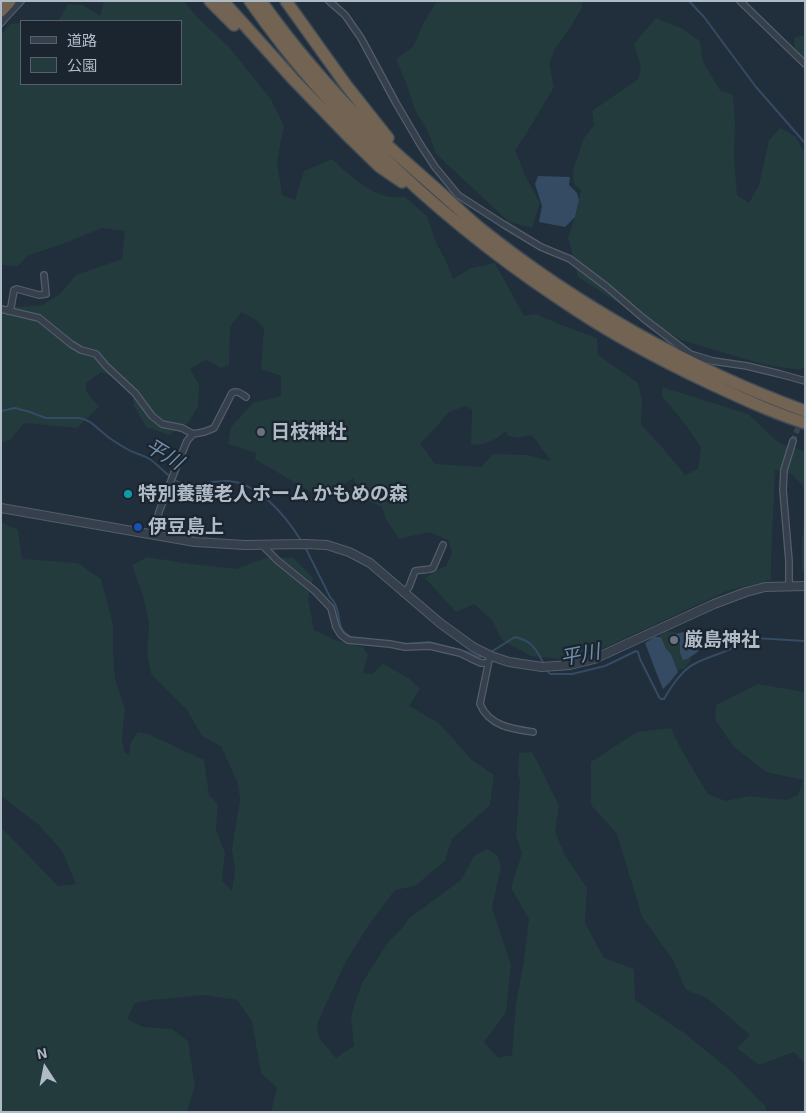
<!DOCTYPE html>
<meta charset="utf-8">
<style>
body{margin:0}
#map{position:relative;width:806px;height:1113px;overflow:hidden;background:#212e3c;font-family:"Exo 2","Noto Sans JP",sans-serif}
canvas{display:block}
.frame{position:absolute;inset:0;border:2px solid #b0bbc8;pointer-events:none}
.legend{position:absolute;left:20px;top:20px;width:162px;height:65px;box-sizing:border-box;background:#1b2530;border:1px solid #57616d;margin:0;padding:6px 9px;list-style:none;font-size:15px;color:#b0bbc8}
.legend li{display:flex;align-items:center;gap:10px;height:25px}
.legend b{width:25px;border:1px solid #57616d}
.north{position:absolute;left:20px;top:1043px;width:50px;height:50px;-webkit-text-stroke:4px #1b2530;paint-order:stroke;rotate:349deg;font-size:14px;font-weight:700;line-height:20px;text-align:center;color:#b0bbc8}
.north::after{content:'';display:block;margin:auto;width:18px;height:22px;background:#b0bbc8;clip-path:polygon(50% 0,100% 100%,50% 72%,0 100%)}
</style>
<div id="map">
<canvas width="806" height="1113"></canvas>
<div class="frame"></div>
<ul class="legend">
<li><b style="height:6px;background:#35404c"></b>道路</li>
<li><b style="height:14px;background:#233b3d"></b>公園</li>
</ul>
<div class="north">N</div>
</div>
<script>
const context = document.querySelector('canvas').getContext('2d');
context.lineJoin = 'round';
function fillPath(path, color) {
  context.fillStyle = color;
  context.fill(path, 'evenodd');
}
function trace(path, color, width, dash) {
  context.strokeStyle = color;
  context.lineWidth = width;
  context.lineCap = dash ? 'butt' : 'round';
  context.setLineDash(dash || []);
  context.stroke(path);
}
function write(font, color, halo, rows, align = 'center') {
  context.font = font + ' "Exo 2","Noto Sans JP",sans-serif';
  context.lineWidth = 4.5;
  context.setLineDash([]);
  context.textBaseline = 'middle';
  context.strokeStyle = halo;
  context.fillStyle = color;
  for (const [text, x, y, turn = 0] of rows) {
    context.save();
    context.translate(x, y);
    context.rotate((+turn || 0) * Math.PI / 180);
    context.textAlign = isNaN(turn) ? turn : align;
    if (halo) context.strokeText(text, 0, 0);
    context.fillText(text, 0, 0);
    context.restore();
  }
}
fillPath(new Path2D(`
 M104,1H184L196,16L229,47L270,98L284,125L277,161L282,195L295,200L304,171L332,159C348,174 364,189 385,196C391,198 399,197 405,197L427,216L436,243L445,259L453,279L471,268L495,263L524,316L536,314L559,324L597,338L598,355L638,383L642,400L641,424L667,453L685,475L698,469L701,447L685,424L662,396V387L748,414L779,443L805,451V501L803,486L792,474L775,470C774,507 771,543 771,580L727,591L602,649L561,659L531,656L502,640L492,620L474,604L456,612L425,578L437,570L446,566L452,553L448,540L429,532L399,539L385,517L382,507L364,499L353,478L341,487L319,497L255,459L256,453L228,444L231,427L253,403L281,396V376L261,369L264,328L256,320L241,312L230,327L229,365L221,368L206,360L190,369L199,385L198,406L189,422L169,435L146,427L134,406L131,385L101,372L86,383V391L99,407L77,428L24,423L10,440L1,443V308L42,305L60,294L76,275L122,259L125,231L102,228L65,243L27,256L18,266L1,265V35L10,24L21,23V84H181V21H58L68,4L83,5L100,16ZM466,406L472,410L471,445C488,444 492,442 506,431L508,436L518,438L531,435L535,439L551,461L527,455L493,454L481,467L435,464L420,443L429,435L449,412Z
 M437,1H582V8L570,28L556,47L549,64L554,87L523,139L515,150L525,175L540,203L532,228L509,222L436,154L428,132L414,108L408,88L396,59L413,47L424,22Z
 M656,18L683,29L700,41L703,62L720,90L733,95L735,123L734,158L737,195L749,203L759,185L769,140L780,128L795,136L805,153V366L800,370L762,364L681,340L631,311L578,277L568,237L575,217L581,190L574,184L573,170L584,138L594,125L592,111L638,79L641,67L634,44Z
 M805,35V59L795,49L794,38Z
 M805,510V572L802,571V540Z
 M1,522L18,530L22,559L78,563L101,579L113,624V650L115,678L125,709L122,737L124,752L129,755L131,742L138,732L148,734L204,760L209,795L218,804L216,829L225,853L222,881L232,891L235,871L232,849L240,799L238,784L221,746L202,736L187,710L151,674L147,654L149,623L143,596L132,565L147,557L191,564L236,569L265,558H294L313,578L308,599L314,630L335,640L363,647L368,655L363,673L372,674L383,664L410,679L420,689L409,706L439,723L472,760L494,775L490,805L452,839L445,861L415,886L395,890L370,923L346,961L317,1024L319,1038L336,1058L354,1046L351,1016L362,983L388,942L404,926L408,919L461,880L474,856L487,849L498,856L501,867L492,908L511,965L506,1012L484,1042L498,1058L512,1055L516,1004L524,960L529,919L511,888L522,853L516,836L520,781L518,773L519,753L532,752L539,765L559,806L555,832L566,857L587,888L585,923L604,958L634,969L635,1000L683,1032L731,1071L765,1106L767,1112H271L277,1088L261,1073L252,1021L237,1000L204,995L151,1000L135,1003L127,1019L143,1027L172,1029L188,1041L195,1087L187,1110L188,1112H1V827L58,886L76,884L62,851L39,825L1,796Z
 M666,631L680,633L686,654L691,658V660L684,669L674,670L659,640L660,636Z
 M758,684L805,692V1064L794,1052L759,1065L737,1048L750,1035L707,998L686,990L673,960L642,917L617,834L591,805V762L637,732L671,728L681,749L708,794L726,801L749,796L786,800L798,795L803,780L766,772L734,747L715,720L716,705Z`), '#233b3d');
fillPath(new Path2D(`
 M538,176L570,177L569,185L577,193L579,200L575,217L565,227L539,222L542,206L535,184Z
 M687,631L698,636L700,643L698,652L687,659L683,660L680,653V644L676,634Z
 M654,637H661L666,649L671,654L678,672L670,682L663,689L656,672L645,643Z`), '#354b63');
trace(new Path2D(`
 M689,1L704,17L756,87L805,143
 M1,411L15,408L30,412L46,418H79C92,420 97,429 107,436C113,441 120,445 127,449C133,453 141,454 148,458C158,464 165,474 175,480C190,489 211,480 228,481C258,483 285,515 300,539
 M306,549L330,597C332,599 334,601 335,604C342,618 335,630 353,638
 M749,639L755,638L805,641
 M400,643L408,644L429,642L467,652L479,657L484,656
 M491,652L515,637C533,641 536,650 544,664
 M547,670L550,674H572L605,666L636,651L638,652L640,659L659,697L661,699H664C670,688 682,670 694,664C709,656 726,653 740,644`), '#354b63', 2);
trace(new Path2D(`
 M793,441L801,420`), '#364351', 5.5, [5.5, 3]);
const minor = new Path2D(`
 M329,1L345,15L361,38L396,103L420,144L435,167L458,195L503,224L541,247L570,259L607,287L643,318L690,354L713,361L747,366L780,374L805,381
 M740,1L805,64
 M1,23L7,16L21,1
 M1,309L39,318L71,344L81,350L96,354L106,366L135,393L152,416L162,424L182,428L193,434L187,441L174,473L159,512L153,534
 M8,311L11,307L14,290L17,289L39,295L46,294L44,275
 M193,434L204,432L214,428L232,393C238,390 241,394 246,397
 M262,545L278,561L315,591L331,608L336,627L341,635L348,640L390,644L405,647L430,646L460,653L472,659L481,663H488
 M789,586V561L783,490L784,470L793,441
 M403,593L409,587L415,571C421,569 427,571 433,568L443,545
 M489,660L480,704C489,726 512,729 533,732`);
const tertiary = new Path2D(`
 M1,508L195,542L245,545L305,544L327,545L349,552L370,563L440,623L473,647L491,656L509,662L542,667L570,665L594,659L714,604L746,592L765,587L805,586`);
const motorway = new Path2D(`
 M210,1L234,25
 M223,1L293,79L346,134L380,167L402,182
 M250,1C335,123 453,231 578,311C619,338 663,361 707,382C739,397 771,412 805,423
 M261,1C292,45 328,87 366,125C387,146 410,166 433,186C449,200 464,215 481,229C576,305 690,369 805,411
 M286,1L346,85L388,138
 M1,11L10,1`);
trace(minor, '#535e6a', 8);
trace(tertiary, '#535e6a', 10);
trace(motorway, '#404b56', 14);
trace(minor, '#35404c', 5.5);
trace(tertiary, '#35404c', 8);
trace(motorway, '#726352', 11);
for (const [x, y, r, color] of [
 [261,432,5,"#6b7280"],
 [128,494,5,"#0f9aa8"],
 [138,527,5,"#1a4fb4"],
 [674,640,5,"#6b7280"]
]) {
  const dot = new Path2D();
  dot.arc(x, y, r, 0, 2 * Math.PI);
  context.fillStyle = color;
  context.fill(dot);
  trace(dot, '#1b2530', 2);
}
write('bold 19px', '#b0bbc8', '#1b2530', [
 ["日枝神社",271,432],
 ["特別養護老人ホーム かもめの森",138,494],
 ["伊豆島上",148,527],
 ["厳島神社",684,640]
], 'left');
write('italic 20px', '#708eac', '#1b2530', [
 ["平川",164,454,31],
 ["平川",580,655,-11]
]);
</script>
